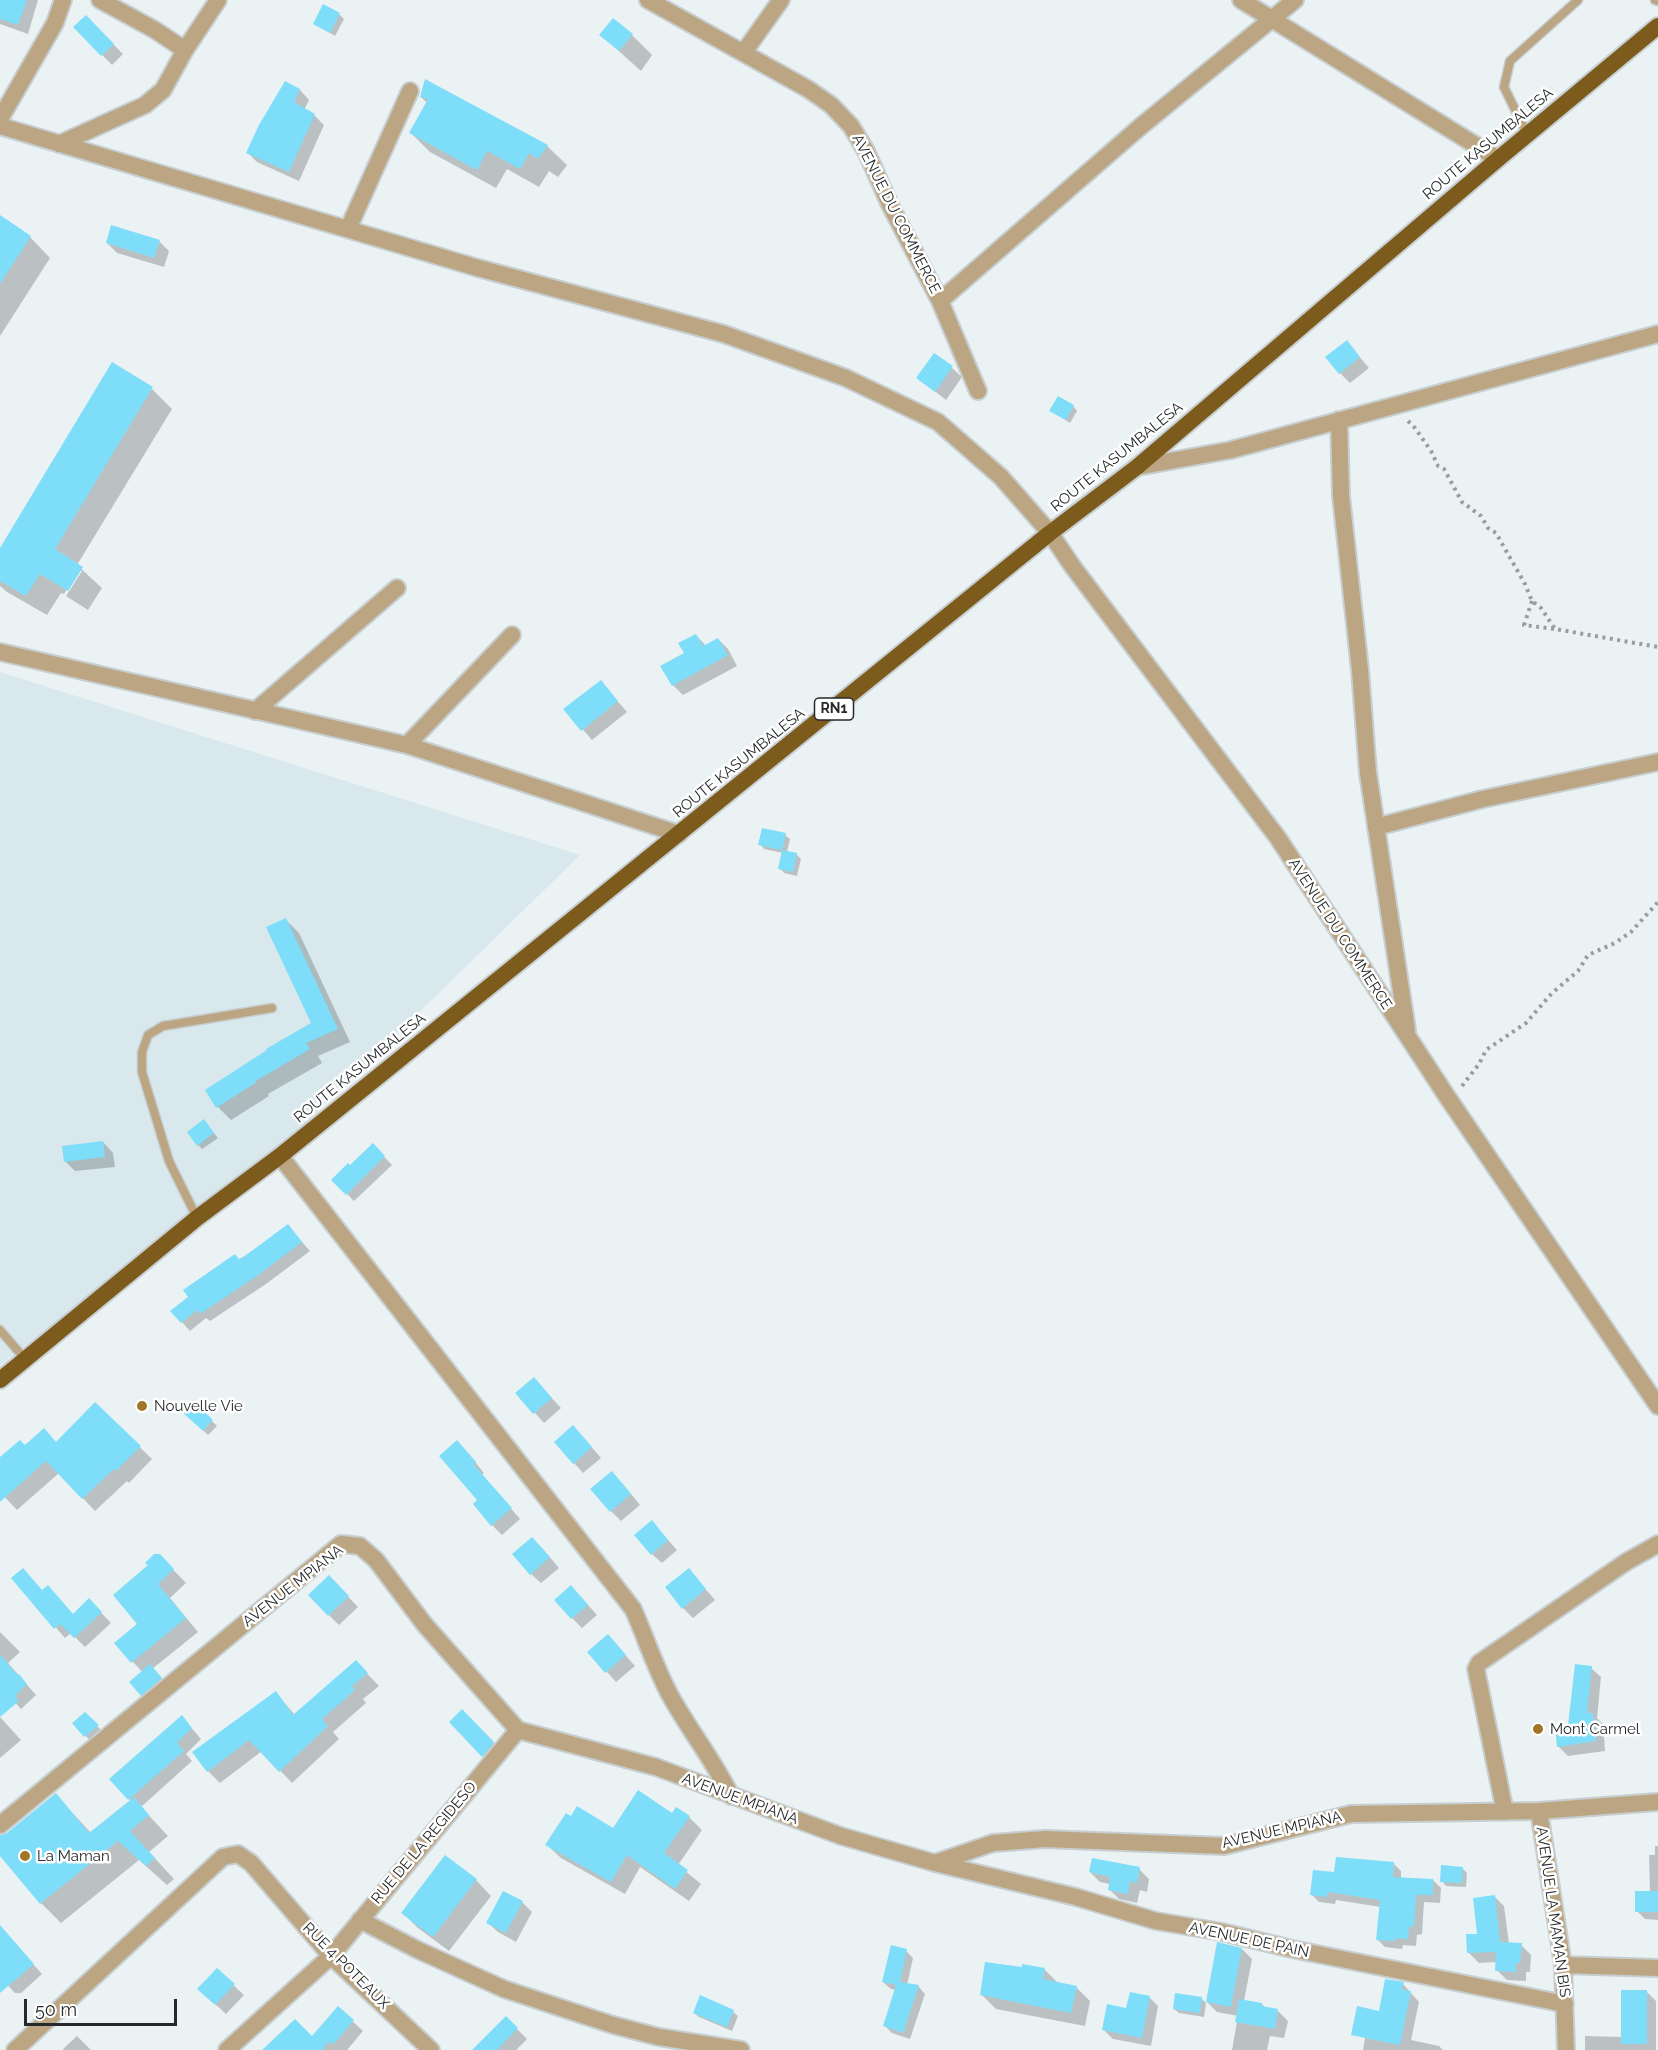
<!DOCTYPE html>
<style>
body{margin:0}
#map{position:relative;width:1658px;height:2050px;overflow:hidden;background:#eaf2f4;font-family:Raleway,sans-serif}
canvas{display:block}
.scale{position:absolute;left:24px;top:1999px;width:153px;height:27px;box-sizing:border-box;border:3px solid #272a2b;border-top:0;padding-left:8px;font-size:18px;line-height:21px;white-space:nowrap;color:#272a2b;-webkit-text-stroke:4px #fff;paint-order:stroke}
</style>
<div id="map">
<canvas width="1658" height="2050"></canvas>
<div class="scale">50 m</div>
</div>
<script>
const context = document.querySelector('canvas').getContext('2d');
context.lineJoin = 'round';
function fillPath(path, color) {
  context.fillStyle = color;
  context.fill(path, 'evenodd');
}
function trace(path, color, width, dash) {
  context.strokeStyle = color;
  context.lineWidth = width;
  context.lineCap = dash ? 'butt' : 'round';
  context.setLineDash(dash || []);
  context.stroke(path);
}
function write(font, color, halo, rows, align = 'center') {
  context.font = font + ' Raleway,sans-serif';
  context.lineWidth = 5;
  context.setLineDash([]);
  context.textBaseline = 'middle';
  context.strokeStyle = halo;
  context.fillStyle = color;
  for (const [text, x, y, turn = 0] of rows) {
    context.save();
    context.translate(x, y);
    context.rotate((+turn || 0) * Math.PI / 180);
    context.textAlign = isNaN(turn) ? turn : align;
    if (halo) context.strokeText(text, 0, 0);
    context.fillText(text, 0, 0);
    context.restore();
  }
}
fillPath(new Path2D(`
 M0,672L580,855L277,1151L0,1365Z`), '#d8e8ed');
fillPath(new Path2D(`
 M0,0H38L28,34L0,24Z
 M339,14L344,19L335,36L315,24Z
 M86,17L123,54L112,65L75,27Z
 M601,35H632L652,55L641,71Z
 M426,81L547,146L567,165L558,177L549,171L539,187L507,169L496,188L430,152L411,133L427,103L421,97Z
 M286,83L300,90L309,100L304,110L314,115L324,125L299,181L257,162L248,153Z
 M0,217L30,237L50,258L0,336Z
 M159,241L169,251L164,267L117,253L107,243Z
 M1347,342L1369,368L1350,383L1340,373Z
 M934,355L952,368L962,377L946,400L918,378Z
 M152,389L172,409L77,565L102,588L88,610L66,596L82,571H78L64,594L61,593L47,615L7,592L0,586V551Z
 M1073,406L1077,411L1070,423L1051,411Z
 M696,635L706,646L718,639L728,649L737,666L683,695L673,685L686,653Z
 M601,682L627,712L592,740L565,709Z
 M785,835L790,839L787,852L797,855L801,859L797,876L784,873L780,868L783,853L764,849L760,844Z
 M286,920L299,933L350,1042L318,1056L322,1063L268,1094L269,1096L231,1120L218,1107L207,1090L313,1023Z
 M208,1126L218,1138L202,1149L198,1145Z
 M103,1142L113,1153L115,1167L75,1171L65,1161Z
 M373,1145L392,1165L354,1201L333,1180L350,1167Z
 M288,1226L310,1251L266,1284L210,1321L206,1318L190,1331L173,1312L239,1260Z
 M534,1379L561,1408L544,1423L517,1393Z
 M192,1402L217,1426L208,1435L183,1411Z
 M95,1404L152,1459L129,1483L127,1481L95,1511L59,1473L17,1510L0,1492V1461L25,1447L57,1443Z
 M583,1437L601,1458L583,1473L574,1463Z
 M467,1452L484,1473L482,1475L520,1519L502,1535L492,1525L479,1501Z
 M622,1483L640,1505L621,1521L611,1511Z
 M652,1522L677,1550L662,1563L652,1554Z
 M542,1548L559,1568L541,1583L531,1574Z
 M160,1556L186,1583L170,1598L198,1632L152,1669L170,1689L152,1704L142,1695L143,1673L116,1643L139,1624Z
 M689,1570L715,1600L693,1618L683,1608Z
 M329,1577L358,1607L339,1625L329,1615Z
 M13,1578L74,1615L89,1600L111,1623L85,1647L71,1633L65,1638Z
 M581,1597L597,1615L582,1628L572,1618Z
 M0,1632L20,1652L8,1663L36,1695L21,1709L0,1686Z
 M617,1646L635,1666L616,1682L589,1652Z
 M356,1662L379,1686L363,1699L366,1703L333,1732L339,1739L292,1783L262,1751L220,1783L208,1771L276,1693L295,1715Z
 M1591,1668L1601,1677L1597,1718L1603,1724L1605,1751L1568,1756L1558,1746L1569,1726Z
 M462,1711L503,1753L493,1765L451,1722Z
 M85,1714L107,1736L95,1746L74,1723Z
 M0,1717L21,1740L0,1758Z
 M182,1717L201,1739L186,1754L192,1761L141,1807L168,1836L149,1852L174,1879L167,1885L139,1860L61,1923L41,1903L0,1853V1837L7,1834L56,1795L91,1833L131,1801L111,1779Z
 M672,1815L689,1817L702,1830L678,1865L701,1884L689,1901L640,1867L625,1894L561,1858L547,1845Z
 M1655,1846H1658V1920L1645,1919L1637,1911L1650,1892L1649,1855H1655Z
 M445,1857L476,1880L491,1896L449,1951L418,1928L403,1913Z
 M1393,1863L1401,1871V1879L1433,1880L1441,1888L1440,1903L1424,1902L1422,1934L1417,1935L1416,1946L1403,1945L1402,1949L1385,1947L1377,1939L1381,1907L1336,1900L1335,1904L1319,1902L1311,1894L1335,1874Z
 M1462,1868L1467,1873L1466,1887L1446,1886L1442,1881Z
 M1139,1869L1149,1879L1147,1892L1140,1890L1137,1903L1119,1899L1109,1889L1110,1884L1100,1882L1090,1872Z
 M1494,1896L1504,1906L1509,1944L1521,1945L1531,1955L1530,1972H1526V1981L1507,1980L1497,1970V1962L1479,1963L1469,1953L1479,1935Z
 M522,1902L532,1912L516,1942L498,1932L488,1923Z
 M0,1927L42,1974L21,1993H15L0,1977Z
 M1242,1949L1252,1959L1244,2001L1262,2004L1266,2009L1278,2011L1288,2021L1284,2038L1270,2036L1267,2050H1232L1238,2016L1217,2012L1207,2002Z
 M906,1951L913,1958L907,1985L918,1986L925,1994L910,2039L892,2033L885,2026L896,1990L891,1989L883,1982Z
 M1023,1968L1044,1969L1059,1984L1076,1987L1090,2001L1085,2026L996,2009L982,1995Z
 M217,1970L244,1995L226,2014L199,1989Z
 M1403,1984L1419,2002L1411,2040L1439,2046L1443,2050H1363L1370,2010L1380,2012Z
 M1646,1991L1656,2001V2050H1585V2036L1623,2037Z
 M1149,1997L1158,2006L1151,2046L1113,2039L1104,2030L1128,2009Z
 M1201,1998L1206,2003L1204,2017L1179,2013L1174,2009Z
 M338,2008L363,2031L347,2050H275L312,2038Z
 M733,2012L738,2016L732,2031L699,2017L694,2013Z
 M506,2018L527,2039L516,2050H482Z
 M77,2036L91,2050H64L63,2049Z`), '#0003');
fillPath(new Path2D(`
 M0,0H27L18,25L0,19Z
 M323,4L340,13L330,33L313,24Z
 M86,15L114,44L101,56L73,27Z
 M613,18L633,34L619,51L599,35Z
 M425,79L436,85L548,145L538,159L529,153L520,169L487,151L477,170L409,133L428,99L420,97Z
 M285,81L300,89L294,102L315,114L289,172L246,153L259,125Z
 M0,215L31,236L0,284Z
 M111,225L160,240L154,258L106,243Z
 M1347,340L1360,357L1339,374L1325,357Z
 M934,353L953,366L935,392L916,378Z
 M112,362L153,387L55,549L83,567L68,591L40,574L26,596L0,581V548Z
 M1058,396L1074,405L1066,420L1049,411Z
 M696,634L703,646L718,638L728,655L672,686L660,666L684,653L678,643Z
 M601,680L618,701L581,731L563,709Z
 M762,828L786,833L782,850L758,845Z
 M782,850L797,853L793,872L778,869Z
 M286,918L338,1029L306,1043L310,1049L256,1081L257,1082L216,1108L205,1090L267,1050L266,1049L311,1023L266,927Z
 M204,1119L214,1133L197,1146L187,1132Z
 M103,1141L105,1157L64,1162L62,1146Z
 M373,1143L385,1156L346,1195L331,1180L348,1163L350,1165Z
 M288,1224L302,1242L257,1276L200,1314L197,1310L181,1323L170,1311L188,1297L183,1290L235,1254L239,1259L245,1256Z
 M534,1377L552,1398L533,1414L515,1393Z
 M192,1400L213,1420L203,1431L181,1411Z
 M95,1402L141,1446L116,1471L114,1469L82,1499L46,1461L0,1502V1457L20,1440L25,1445L44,1428L56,1442Z
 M573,1425L592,1447L573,1464L554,1442Z
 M457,1440L476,1462L473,1464L512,1508L491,1526L473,1504L477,1500L439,1456Z
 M612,1471L631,1494L610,1512L590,1489Z
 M652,1520L668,1540L651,1555L634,1535Z
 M532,1537L550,1557L530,1575L512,1554Z
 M154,1554H160L174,1569L158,1584L186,1618L131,1663L114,1643L137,1624L113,1595L148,1565L145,1563Z
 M23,1568L42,1590L48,1585L73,1614L89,1598L102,1612L74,1638L60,1624L54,1629L11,1578Z
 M689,1568L706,1589L682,1609L665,1587Z
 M329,1575L349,1596L328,1616L308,1595Z
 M571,1585L588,1605L571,1619L554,1600Z
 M608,1634L626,1655L605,1673L587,1652Z
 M0,1654L17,1675L19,1674L27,1684L15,1696L19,1701L0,1717Z
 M356,1660L368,1673L352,1686L355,1690L322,1719L328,1726L279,1772L249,1740L207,1772L192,1752L276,1691L293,1715Z
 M150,1664L162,1678L141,1696L129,1682Z
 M1575,1664L1592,1666L1587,1713H1593L1596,1741L1557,1747L1555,1726L1568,1725Z
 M462,1709L494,1742L482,1757L449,1722Z
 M85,1712L99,1725L84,1737L72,1723Z
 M182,1715L192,1728L177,1743L184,1751L128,1800L109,1779Z
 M638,1790L672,1813L676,1807L690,1816L664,1853L688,1870L675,1889L627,1855L611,1882L545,1845L566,1813L571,1816L577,1806L613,1828Z
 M56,1793L89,1833L134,1797L149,1815L130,1831L155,1858L146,1866L118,1841L40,1904L0,1856V1835L7,1833Z
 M445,1855L477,1879L433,1937L401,1913Z
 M1336,1857L1394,1862L1393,1877L1433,1879V1895H1416L1414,1926L1409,1927L1408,1939L1395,1938V1941L1376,1940L1380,1900L1328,1892L1327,1897L1310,1895L1313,1870L1334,1872Z
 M1092,1858L1140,1867L1137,1883L1130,1881L1128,1894L1108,1890L1110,1877L1089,1872Z
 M1441,1865L1463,1867L1462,1883L1440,1882Z
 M503,1891L523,1901L506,1933L486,1923Z
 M1635,1891H1658V1912H1635Z
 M1495,1895L1500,1942L1522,1943L1520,1963H1516V1972L1495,1971L1496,1952L1467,1953L1466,1934H1477L1473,1898Z
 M0,1925L34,1964L0,1993Z
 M1217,1942L1242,1948L1231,2007L1206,2002Z
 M891,1945L907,1949L900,1982L919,1985L903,2033L883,2026L896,1985L882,1982Z
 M985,1962L1022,1967V1964L1045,1968L1043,1979L1077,1986L1071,2013L980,1995Z
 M217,1968L235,1984L215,2005L197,1989Z
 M1385,1979L1404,1982L1402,1990L1411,1991L1400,2045L1351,2035L1357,2006L1379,2011Z
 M1621,1990H1647V2044H1621Z
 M1130,1992L1150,1996L1142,2038L1102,2030L1107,2004L1126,2008Z
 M1175,1993L1202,1997L1200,2013L1173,2009Z
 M700,1995L734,2010L727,2027L693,2013Z
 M1239,1999L1262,2003V2006L1278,2009L1275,2029L1235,2022Z
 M338,2006L354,2020L333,2045L330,2041L323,2048L325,2050H262L295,2019L312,2036Z
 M506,2016L518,2028L497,2050H472Z`), '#7eddf8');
const service = new Path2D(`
 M1655,0L1658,1
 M1527,134L1504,87L1510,61L1578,0
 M197,1218L169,1161L142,1072V1052L148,1035L163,1026L272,1008
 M0,1330L25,1359`);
const minor = new Path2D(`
 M100,0L155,30L185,50
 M648,0L808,89L831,105L851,126L866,151L890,205L940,301L978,391
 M1241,0L1498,159
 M744,52L781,0
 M0,119L55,23L63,0
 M0,126L478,268L724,334L846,378L938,422L1001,477L1050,533L1073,567L1278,838L1448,1098L1658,1406
 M59,144L145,105L163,90L185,50L218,0
 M348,229L410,91
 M940,301L1140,127L1295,0
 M1339,420L1341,496L1360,670L1368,773L1407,1030
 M1137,467L1231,450L1658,334
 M0,652L407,745L679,834
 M255,711L397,588
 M407,745L512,635
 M1376,827L1483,799L1658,762
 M280,1156L633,1609C646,1638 656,1670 671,1697C690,1731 714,1761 731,1796
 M1539,1811L1563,1965L1566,2050
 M1505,1812L1476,1669L1479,1663L1626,1562L1658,1544
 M0,1825L341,1544L360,1546L376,1560L425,1625L518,1730L656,1767L841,1836L935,1863L993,1843L1045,1839L1224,1846L1351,1814L1539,1811L1658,1802
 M935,1863L1076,1897L1156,1921L1222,1932L1292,1949L1565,2004
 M360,1920L418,1950L504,1989L613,2025L659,2037L741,2050
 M1563,1965L1658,1968
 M15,2050L223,1857L238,1854L251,1863L331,1956L431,2050
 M227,2050L331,1956L518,1730`);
const trunk = new Path2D(`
 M0,1380L197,1218L280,1156L1050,533L1137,467L1498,159L1658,26`);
trace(service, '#c7ced0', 11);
trace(minor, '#c7ced0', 20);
trace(trunk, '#c7ced0', 20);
trace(new Path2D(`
 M1408,421L1415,428L1431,451L1438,466L1444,469L1462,502L1481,516L1488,528L1496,533L1525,584L1532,601L1541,608L1555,629L1658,647
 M1532,601L1524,625L1554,629
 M1462,1086L1479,1064L1486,1050L1526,1023L1552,993L1578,971L1588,955L1615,943L1631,932L1658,902`), '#989ea0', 4, [3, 4.5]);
trace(service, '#bba582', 8);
trace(minor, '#bba582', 16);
trace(trunk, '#7c5b1c', 16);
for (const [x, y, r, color] of [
 [142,1406,6,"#a17526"],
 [1538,1729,6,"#a17526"],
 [25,1856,6,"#a17526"]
]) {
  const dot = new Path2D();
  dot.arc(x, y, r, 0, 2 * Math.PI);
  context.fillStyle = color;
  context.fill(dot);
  trace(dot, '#fff', 2);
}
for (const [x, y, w] of [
 [834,709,39]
]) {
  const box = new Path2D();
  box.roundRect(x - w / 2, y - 11, w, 22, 4.5);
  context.fillStyle = '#fff';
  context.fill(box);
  trace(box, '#272a2b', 1.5);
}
write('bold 14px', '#272a2b', null, [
 ["RN1",834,709]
]);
write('15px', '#272a2b', '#fff', [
 ["ROUTE KASUMBALESA",1488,144,-40],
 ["AVENUE DU COMMERCE",896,214,63],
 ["ROUTE KASUMBALESA",1117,457,-39],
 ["ROUTE KASUMBALESA",739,763,-39],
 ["AVENUE DU COMMERCE",1340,934,57],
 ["ROUTE KASUMBALESA",360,1068,-39],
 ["AVENUE MPIANA",293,1586,-38],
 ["AVENUE MPIANA",740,1799,20],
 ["AVENUE MPIANA",1282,1830,-13],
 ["RUE DE LA REGIDESO",424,1843,-50],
 ["AVENUE LA MAMAN BIS",1553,1912,82],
 ["AVENUE DE PAIN",1249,1940,12],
 ["RUE 4 POTEAUX",346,1966,45]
]);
write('15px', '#272a2b', '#fff', [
 ["Nouvelle Vie",154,1406],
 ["Mont Carmel",1550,1729],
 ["La Maman",37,1856]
], 'left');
</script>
